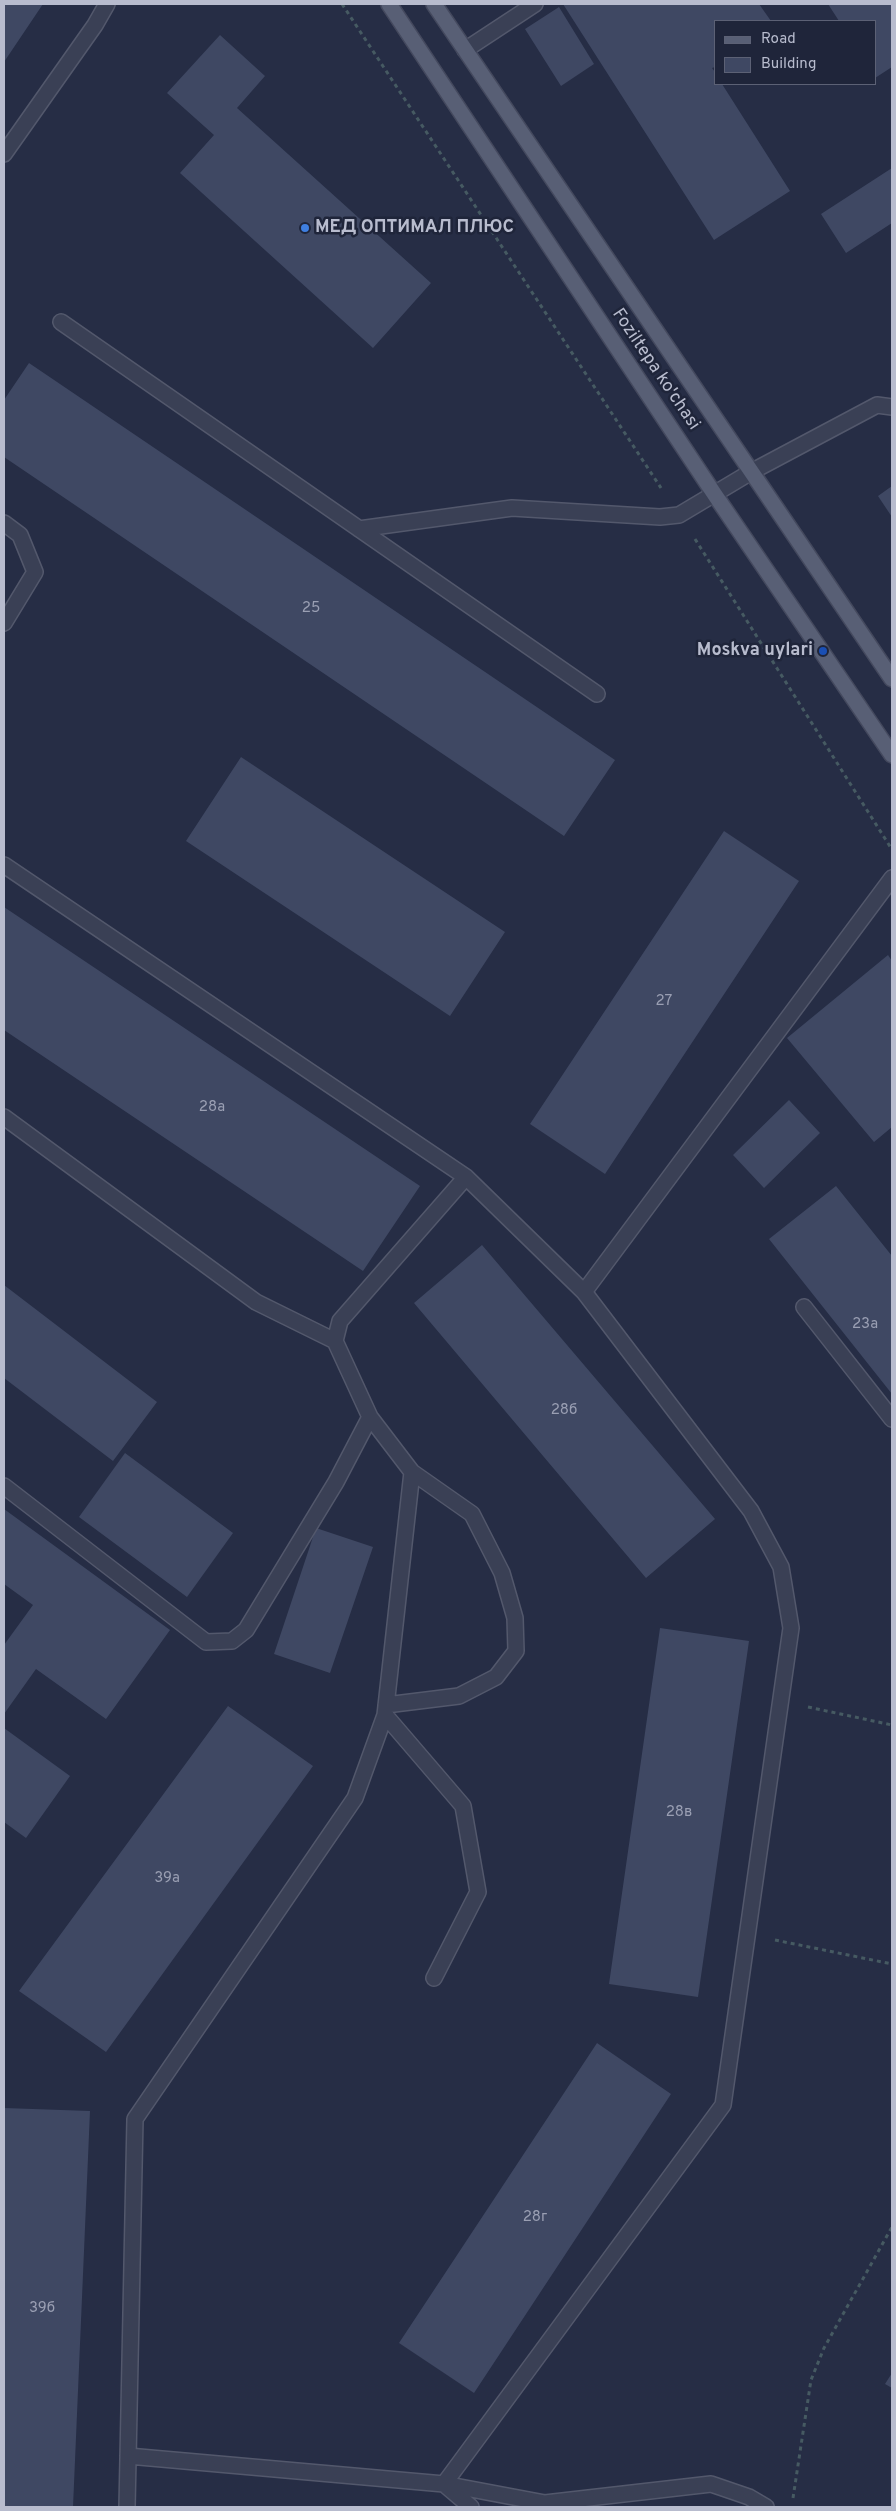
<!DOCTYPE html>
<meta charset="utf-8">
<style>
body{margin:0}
#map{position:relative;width:896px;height:2511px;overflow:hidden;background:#262d45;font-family:Overpass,sans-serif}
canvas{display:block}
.frame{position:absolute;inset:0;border:5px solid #b8bcce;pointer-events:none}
.legend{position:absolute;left:714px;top:20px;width:162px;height:65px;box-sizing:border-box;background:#1f253a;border:1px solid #5c6175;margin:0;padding:6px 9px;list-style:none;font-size:15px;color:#b8bcce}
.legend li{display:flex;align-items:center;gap:10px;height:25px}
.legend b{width:25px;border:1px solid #5c6175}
</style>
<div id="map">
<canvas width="896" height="2511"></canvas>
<div class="frame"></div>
<ul class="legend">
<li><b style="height:6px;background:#585f75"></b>Road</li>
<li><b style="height:14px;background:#3f4863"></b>Building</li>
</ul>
</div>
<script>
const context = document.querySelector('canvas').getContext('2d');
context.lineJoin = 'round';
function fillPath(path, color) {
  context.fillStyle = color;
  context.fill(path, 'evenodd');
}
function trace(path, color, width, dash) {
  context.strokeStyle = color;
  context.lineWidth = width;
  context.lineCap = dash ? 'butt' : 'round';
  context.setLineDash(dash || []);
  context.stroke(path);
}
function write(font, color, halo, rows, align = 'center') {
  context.font = font + ' Overpass,sans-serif';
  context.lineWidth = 5;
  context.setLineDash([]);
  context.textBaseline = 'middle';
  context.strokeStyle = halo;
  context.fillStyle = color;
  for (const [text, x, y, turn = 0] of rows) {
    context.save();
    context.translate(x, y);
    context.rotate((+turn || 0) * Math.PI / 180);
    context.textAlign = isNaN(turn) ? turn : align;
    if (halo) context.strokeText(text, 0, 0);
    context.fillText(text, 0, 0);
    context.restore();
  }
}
fillPath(new Path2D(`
 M4,4H43L4,62Z
 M563,4H759L771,21H715V67L712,68L715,72V84H722L790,191L714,240Z
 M828,4H892V67L875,78V21H839Z
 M559,7L594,64L561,86L525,29Z
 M220,35L265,76L237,108L431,283L373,348L180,173L214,135L167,93Z
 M892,168V223L846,253L821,214Z
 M29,363L615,760L564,836L4,457V400Z
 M892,486V517L878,496Z
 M241,757L505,932L450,1016L186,841Z
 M724,831L799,881L605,1174L530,1124Z
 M4,907L420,1186L363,1271L4,1030Z
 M888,955L892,961V1127L874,1142L787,1038Z
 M789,1100L820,1133L764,1188L733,1155Z
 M836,1186L892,1256V1394L769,1239Z
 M482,1245L715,1519L646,1578L414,1303Z
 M4,1285L157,1402L113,1461L4,1378Z
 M125,1453L233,1533L187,1597L79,1517Z
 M4,1509L170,1630L106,1719L36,1669L4,1714V1645L33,1605L4,1584Z
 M316,1528L373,1547L330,1673L274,1654Z
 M660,1628L749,1641L698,1997L609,1984Z
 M228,1706L313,1766L106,2052L19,1991Z
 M4,1728L70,1776L26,1838L4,1822Z
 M597,2043L671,2094L474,2393L399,2343Z
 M4,2108L90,2111L73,2507H4Z
 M892,2373V2388L885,2384Z`), '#3f4863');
const minor = new Path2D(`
 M465,50L535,4
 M4,154L95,25L107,4
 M61,322L597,694
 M4,523L20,535L35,572L4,623
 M359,529L512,508L660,517L679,515L751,472L877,405L892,407
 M4,865L466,1177L584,1292
 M4,1117L256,1302L335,1341
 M804,1307L892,1419
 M4,1486L206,1642L232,1641L246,1630L336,1482L370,1417
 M386,1705L459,1696L496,1677L516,1651L515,1618L502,1573L472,1514L412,1472
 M385,1715L463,1806L478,1892L434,1978
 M128,2456L444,2484L545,2503L711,2484L749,2497L766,2507
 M444,2484L723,2105L791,1628L781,1567L751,1511L584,1292L892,878
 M445,2485L471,2507
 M127,2507L135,2119L355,1798L385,1715L412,1472L370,1417L335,1341L340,1321L466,1177`);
const major = new Path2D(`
 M389,4L715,495L892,755
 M434,4L892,679`);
trace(minor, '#53586c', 18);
trace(major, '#44495e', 18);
trace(new Path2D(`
 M342,4L661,488
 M695,539L891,848
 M808,1707L892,1725
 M775,1940L892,1964
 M793,2498L811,2380L824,2348L892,2227`), '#465a62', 3, [4, 4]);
trace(minor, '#3a4055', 15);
trace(major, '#585f75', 15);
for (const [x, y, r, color] of [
 [305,228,5,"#3f7fe0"],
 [823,651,5,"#1a4fb4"]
]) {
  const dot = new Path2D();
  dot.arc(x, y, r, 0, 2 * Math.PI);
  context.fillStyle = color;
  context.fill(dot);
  trace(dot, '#1f253a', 2);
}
write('15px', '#9a9fb3', null, [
 ["25",311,609],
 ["27",664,1002],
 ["28а",212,1108],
 ["23а",865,1325],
 ["28б",564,1411],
 ["28в",679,1813],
 ["39а",167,1879],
 ["28г",535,2218],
 ["39б",42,2309]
]);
write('bold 18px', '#b8bcce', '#1f253a', [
 ["МЕД ОПТИМАЛ ПЛЮС",315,228],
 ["Moskva uylari",813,651,"right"]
], 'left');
write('18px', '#b8bcce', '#1f253a', [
 ["Foziltepa ko'chasi",655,370,56]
]);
</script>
